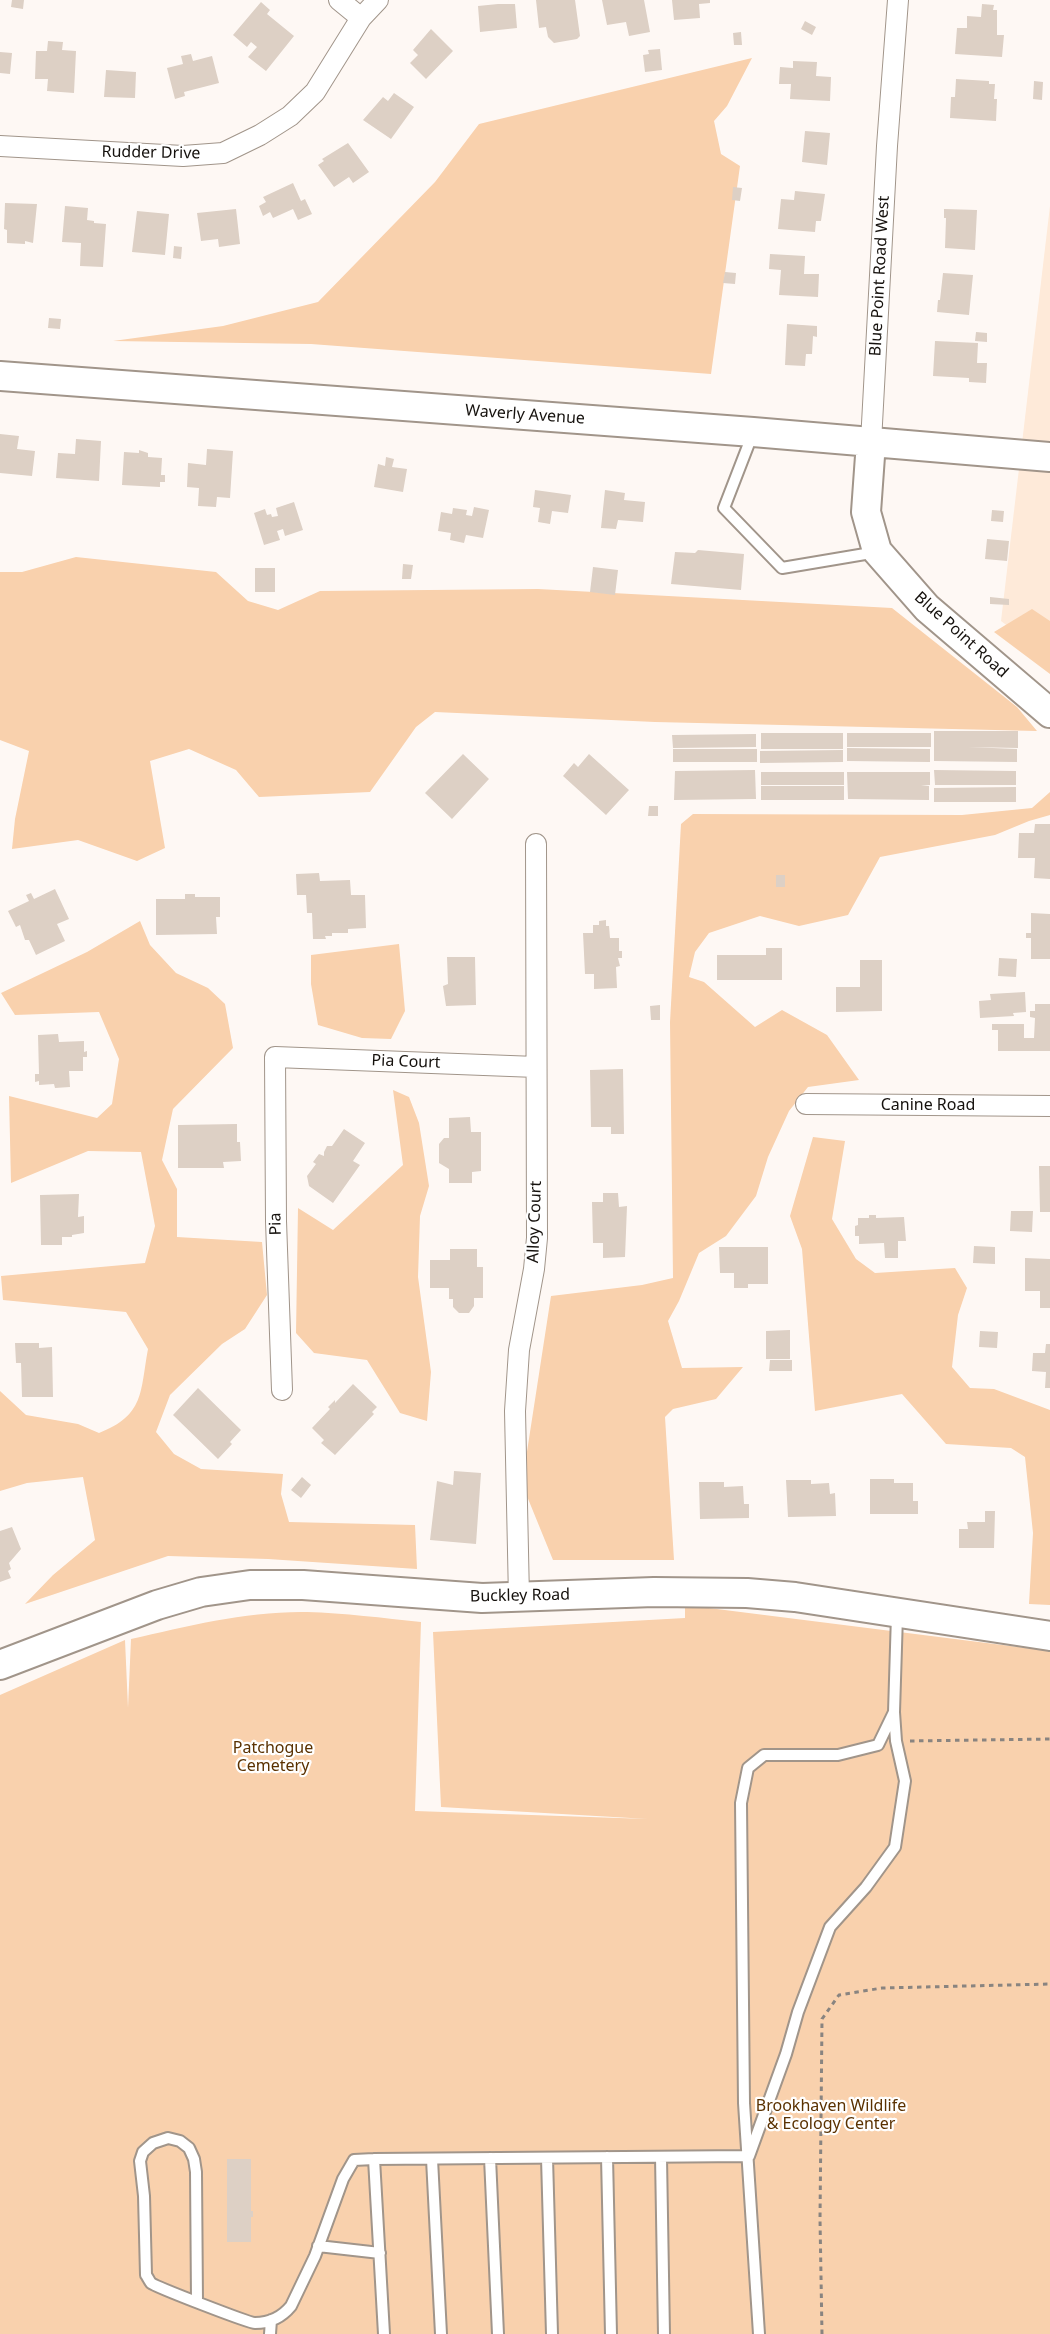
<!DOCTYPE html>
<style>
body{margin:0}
canvas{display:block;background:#fef8f4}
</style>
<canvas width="1050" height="2334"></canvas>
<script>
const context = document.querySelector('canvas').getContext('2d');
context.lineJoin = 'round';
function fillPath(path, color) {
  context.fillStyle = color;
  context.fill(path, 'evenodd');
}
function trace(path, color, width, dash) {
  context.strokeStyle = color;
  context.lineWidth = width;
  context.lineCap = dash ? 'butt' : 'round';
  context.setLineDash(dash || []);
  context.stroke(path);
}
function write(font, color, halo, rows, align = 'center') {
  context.font = font + ' "Noto Sans",sans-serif';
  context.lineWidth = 4.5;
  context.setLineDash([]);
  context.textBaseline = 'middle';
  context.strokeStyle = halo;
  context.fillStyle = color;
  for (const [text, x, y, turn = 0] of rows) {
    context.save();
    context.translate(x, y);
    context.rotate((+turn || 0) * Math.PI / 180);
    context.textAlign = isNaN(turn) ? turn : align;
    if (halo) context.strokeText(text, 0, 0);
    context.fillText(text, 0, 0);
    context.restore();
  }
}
fillPath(new Path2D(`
 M1050,206V658L1001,621Z`), '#feead9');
fillPath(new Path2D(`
 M752,58L727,106L714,121L721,154L740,166L711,374L311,344L113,341L223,326L318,302L435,182L479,124Z
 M76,557L216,572L248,601L278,610L320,591L538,589L892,608L1017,707L1037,731L655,722L435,712L416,727L370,792L259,797L236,770L189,749L150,761L165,848L137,861L78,840L12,849L15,819L29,751L0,740V572H22Z
 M1032,609L1050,621V674L994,632Z
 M1050,792V815L1029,821L995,835L880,857L848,915L799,926L760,916L709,933L695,952L689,977L704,982L755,1027L782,1010L827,1035L859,1080L808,1087L789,1111L768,1157L756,1196L726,1236L699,1253L679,1301L668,1321L682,1368L743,1367L716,1399L673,1409L665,1417L674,1560H553L522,1484L551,1296L642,1285L673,1278L670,1022L681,824L693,814L962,815L1032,808Z
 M140,921L150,945L176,973L208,988L225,1004L233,1048L173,1109L162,1160L177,1189V1237L262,1242L267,1295L245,1329L222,1344L170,1395L156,1432L174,1454L201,1469L283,1474L281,1494L289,1522L415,1525L417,1569L268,1559L168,1556L25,1604L53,1575L95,1540L83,1477L27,1483L0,1491V1391L26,1415L78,1424L99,1433C145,1415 140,1392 148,1349L126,1312L3,1300L1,1276L145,1263L155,1226L141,1152L88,1151L11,1183L9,1096L97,1118L112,1104L119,1059L99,1012L15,1015L1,993L87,952Z
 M399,944L405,1011L391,1039L362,1038L318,1025L311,984V955Z
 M393,1090L409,1097L419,1123L429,1186L420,1216L418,1277L431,1372L427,1421L400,1413L367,1360L314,1353L296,1333L298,1208L333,1230L403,1165Z
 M813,1137L845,1141L832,1219L856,1259L875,1273L955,1268L967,1288L958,1315L952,1367L970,1388L994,1389L1050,1410V1605L1029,1604L1033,1533L1025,1457L1011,1448L946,1444L902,1394L815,1411L802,1249L790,1216Z
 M685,1605L1050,1651V2334H0V1695L125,1640L128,1708L131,1639C188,1626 247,1611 307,1612C344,1613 383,1618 421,1622L415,1811L648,1819L441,1807L433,1632L685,1618Z`), '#f9d1ad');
fillPath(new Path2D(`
 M12,0H24L23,9L11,7Z
 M536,0H575L580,36L577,39L554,43L548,37L546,27L539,28Z
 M602,0H644L650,32L629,36L626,22L607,25Z
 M672,0H710V3L699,4L700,18L674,20Z
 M261,2L270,10L267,14L294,36L266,71L248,57L257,47L251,42L247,47L233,35Z
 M498,4H515L517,28L480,32L478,6Z
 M982,4L994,5L993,10H997V35H1004L1002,57L955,54L957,28H967V16L981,17Z
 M805,21L816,27L812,35L801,29Z
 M431,29L453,51L426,79L410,63L418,55L413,50Z
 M741,32L742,45H734L733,33Z
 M48,41L63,42L62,50L76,51L74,93L47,91L48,79H35L36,51H47Z
 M660,49L662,70L645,72L643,55L649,54L648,50Z
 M0,52L12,53L10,74L0,73Z
 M191,54L193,61L212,56L219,83L184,92L185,96L175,99L167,68L183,64L181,56Z
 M793,61L817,62L816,76L831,77L830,101L790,99L791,84H779L780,67L793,68Z
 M106,70L136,72L135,98L104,97Z
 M956,79L989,81V84H995L994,99H997L996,121L950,118L951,97H955Z
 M1034,81L1043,82L1042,100L1033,99Z
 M394,93L414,107L391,139L363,120L383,97L388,101Z
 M805,131L830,133L827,165L802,162Z
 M348,143L369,172L353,183L349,177L334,187L318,165L324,161L322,159Z
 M293,183L301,201L305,199L312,214L298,220L293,209L273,218L270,212L263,216L259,206L266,202L263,197Z
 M733,187L742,188L740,201L732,200Z
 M795,191L825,194L821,221H816L815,232L778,229L781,199L794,200Z
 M5,203L37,204L33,243L25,241V244L7,243V230L4,229Z
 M65,206L88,208L87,220L94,221V223L106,224L103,267L80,266L81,243L62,242Z
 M236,209L240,244L219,247L218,239L201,241L197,213Z
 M944,209L977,210L975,250L945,248L946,218H944Z
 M137,211L169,214L165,255L132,252Z
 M174,246L182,247L181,259L173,258Z
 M770,254L805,256L804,274H819L818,297L779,295L781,270L769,269Z
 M725,272L736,273L735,284L723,283Z
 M943,273L973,275L969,315L937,312L938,300H940Z
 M49,318L61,319L60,329L48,328Z
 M787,324L817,326V337L813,336L812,354H806L805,366L785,365Z
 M976,332L987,333V342L975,341Z
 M935,341L978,343L977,363H987L986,383L969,382V378L933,376Z
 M0,434L19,436L17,449L35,451L32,476L0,473Z
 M76,439L101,441L99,481L56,478L58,453L75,454Z
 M207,449L233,451L230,498L217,497L216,507L198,506L199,488L187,487L188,463L206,465Z
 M139,450L148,453V457L162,458L161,475H165V482H160V487L122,485L124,452L139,453Z
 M386,457L394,459L392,467L407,469L403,492L374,487L378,464L385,466Z
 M535,490L571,495L568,513L552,511L550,524L538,522L540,508L533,507Z
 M605,490L625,493L624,500L645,502L643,522L618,520L616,529L601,528Z
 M294,502L303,530L285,536L283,529L277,531L280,540L264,545L254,513L265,509L267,515L271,514L272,517L278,516L276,508Z
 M474,507L489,510L483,538L466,535L464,543L450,540L451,533L438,531L441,512L452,514L453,508L467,510L466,515L472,516Z
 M992,510L1004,511L1003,522L991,521Z
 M987,539L1009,541L1007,561L985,559Z
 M698,550L744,554L741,590L671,584L675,552L695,553Z
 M403,564L413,565L411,579H402Z
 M593,567L618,570L615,595L590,592Z
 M255,568H275V592H255Z
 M990,597L1009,599V605L990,604Z
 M934,731H1018V748L968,747L1017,749V762L934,761Z
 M761,733H843V749H761Z
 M847,733H931V747H847Z
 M756,734V747L673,748L672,735Z
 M847,748L930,749V762L847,761Z
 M673,749H757V762H673Z
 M843,750V762L760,763V751Z
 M463,754L489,779L452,819L425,793Z
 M589,754L629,790L606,815L563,776L574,763L578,767Z
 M755,770L756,799L674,800L675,771Z
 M934,770L1016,771V785H935Z
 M761,772H844V785H761Z
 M847,772H930V785H921L929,786V800L848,799Z
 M761,786H844V800H761Z
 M1016,787V802H934V788Z
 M649,806H658V816H648Z
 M1035,824H1050V879L1034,878L1035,858H1018L1019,833H1034Z
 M319,873L320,881L350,880L351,895H365L366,928L348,929V933H332V936H325L326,939H313L312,913H307L306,895H297L296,874Z
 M776,875H785V887H776Z
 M55,889L69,919L57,924L65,941L36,955L29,940H25L20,925L16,927L8,911L29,901L26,895L31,893L34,899Z
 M185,894H195V897H220V917H216L217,934L156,935V899H185Z
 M1031,913L1050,914V959H1031V938H1026V933H1031Z
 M606,920V926H609L610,938H619V951H622V958H618L620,966L616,967L617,988L594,989V974H585L583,933H593V925H599V921Z
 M766,948H782V980H717V955H766Z
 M447,957H475L476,1005L446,1006L443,986L448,984Z
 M999,958L1017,959L1016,977L998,976Z
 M860,960H882V1011L836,1012V987H860Z
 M1025,992L1026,1012L1013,1013L1014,1016L980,1018L979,1001L991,1000L990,994Z
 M1035,1004H1050V1051H998V1030H992V1024H1024V1038H1034L1035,1018L1030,1017V1011H1035Z
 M660,1005V1020H651L650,1006Z
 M58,1034L59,1042L84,1041V1052L87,1051V1057H83V1071H69L70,1087L55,1088L54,1084L39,1085V1081L35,1082V1074H39L38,1035Z
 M623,1069L624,1134H611V1127H591L590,1070Z
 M470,1117L471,1132H481V1171L472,1172V1183H449V1169L439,1163V1144L444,1138H449V1118Z
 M237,1124V1142H240L241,1161L223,1162L224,1168H178V1125Z
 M344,1129L365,1143L353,1161L360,1165L333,1203L309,1186L307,1176L316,1164L313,1162L319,1154L324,1156V1152L327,1146H332Z
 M1039,1166H1050V1212H1040Z
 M603,1193H618L619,1207L627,1206L625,1257L603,1258V1243H593L592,1202H603Z
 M79,1194L78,1217L84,1216V1233L72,1235V1237H62V1245H41L40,1195Z
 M1011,1211H1033L1032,1232L1010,1231Z
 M869,1215H876V1218L904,1217L906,1241H898V1258H885L884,1243L859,1244V1236H855V1226L858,1225V1218H869Z
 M974,1246L995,1247V1264L973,1263Z
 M719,1247H768V1284H748V1288H734V1273H720Z
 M450,1249H477V1267H483V1298H474V1306L469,1313H459L453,1307V1299H449V1288H430V1260H450Z
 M1025,1258L1050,1259V1308H1040V1291H1025Z
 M790,1330V1359H766V1331Z
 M980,1331L998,1332L997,1348L979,1347Z
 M15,1343H39V1348L52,1347L53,1397H22L21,1363H16Z
 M1046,1344H1050V1388H1045L1046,1372L1032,1371L1033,1353H1045Z
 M770,1360H792V1371H769Z
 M353,1384L377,1407L372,1412L374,1414L335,1455L321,1443L324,1440L312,1428L330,1409L328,1407L335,1400V1403Z
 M198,1388L241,1430L230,1442L232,1444L218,1459L173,1415Z
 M454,1471L481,1473L476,1544L430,1540L437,1481L453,1485Z
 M302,1477L311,1485L301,1498L291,1490Z
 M870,1479H894V1483H913V1501H918V1514H870Z
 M786,1480H811V1484L829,1483L830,1494L835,1493L836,1516L788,1517Z
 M699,1482H724V1487L743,1486L744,1504H749V1518L700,1519Z
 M985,1511H995L994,1548H959V1529H968L967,1522H985Z
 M12,1527L21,1549L9,1563L11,1569L8,1571L11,1578L0,1582V1531Z
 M227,2159H251V2211H253V2217H251V2242H227Z`), '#ddd0c5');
const lane = new Path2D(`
 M753,433L724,508L782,568L877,552
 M607,2157L611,2334
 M661,2157L664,2334
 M490,2158L498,2334
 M547,2158L552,2334
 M432,2159L441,2334
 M318,2246L380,2253
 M197,2302L196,2172L194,2159L189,2148L180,2141L168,2138L153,2143L143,2152L140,2161L144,2196L146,2275C147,2276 150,2282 151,2283C156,2287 249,2323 255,2323C269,2323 282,2317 291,2306L315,2256L343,2179L354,2160L374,2159
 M270,2334L271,2320
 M384,2334L374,2159L749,2156L786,2054L798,2012L830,1927L866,1887L895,1847L905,1781L896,1741L894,1712L897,1615
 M759,2334L744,2103L741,1803L748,1768L764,1755H838L878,1745L894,1712`);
const street = new Path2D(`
 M339,0L361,18
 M0,146L183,156L223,153L260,135L290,116L315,92L361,18L378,0
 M871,442L887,146L898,0
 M806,1104L1050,1106
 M282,1390L276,1221L275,1057L536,1067
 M519,1598L515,1411L519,1350L534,1269L537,1238L536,844`);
const secondary = new Path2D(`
 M0,376L753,432L1050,457
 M871,442L866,512L877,551L927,608L1050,713
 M0,1665L157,1605L201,1592L250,1585H303L482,1598L654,1592L747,1593L795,1597L1050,1636`);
trace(lane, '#a1958a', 14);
trace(street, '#a1958a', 22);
trace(secondary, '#a1958a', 32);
trace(new Path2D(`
 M910,1741L1050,1739
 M822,2334L820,2219L822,2019L839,1995L882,1988L1050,1984`), '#898480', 3, [4.5, 4.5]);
trace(lane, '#fff', 10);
trace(street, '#fff', 20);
trace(secondary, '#fff', 28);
write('16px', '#15110d', '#fff', [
 ["Rudder Drive",151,153,1],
 ["Blue Point Road West",880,276,-87],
 ["Waverly Avenue",525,415,4],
 ["Blue Point Road",961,635,42],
 ["Pia Court",406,1062,2],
 ["Canine Road",928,1105],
 ["Alloy Court",535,1222,-88],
 ["Pia",276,1224,-91],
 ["Buckley Road",520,1596,-1]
]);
write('16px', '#5a3100', '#fff', [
 ["Patchogue",273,1748],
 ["Cemetery",273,1766],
 ["Brookhaven Wildlife",831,2106],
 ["& Ecology Center",831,2124]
]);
</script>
